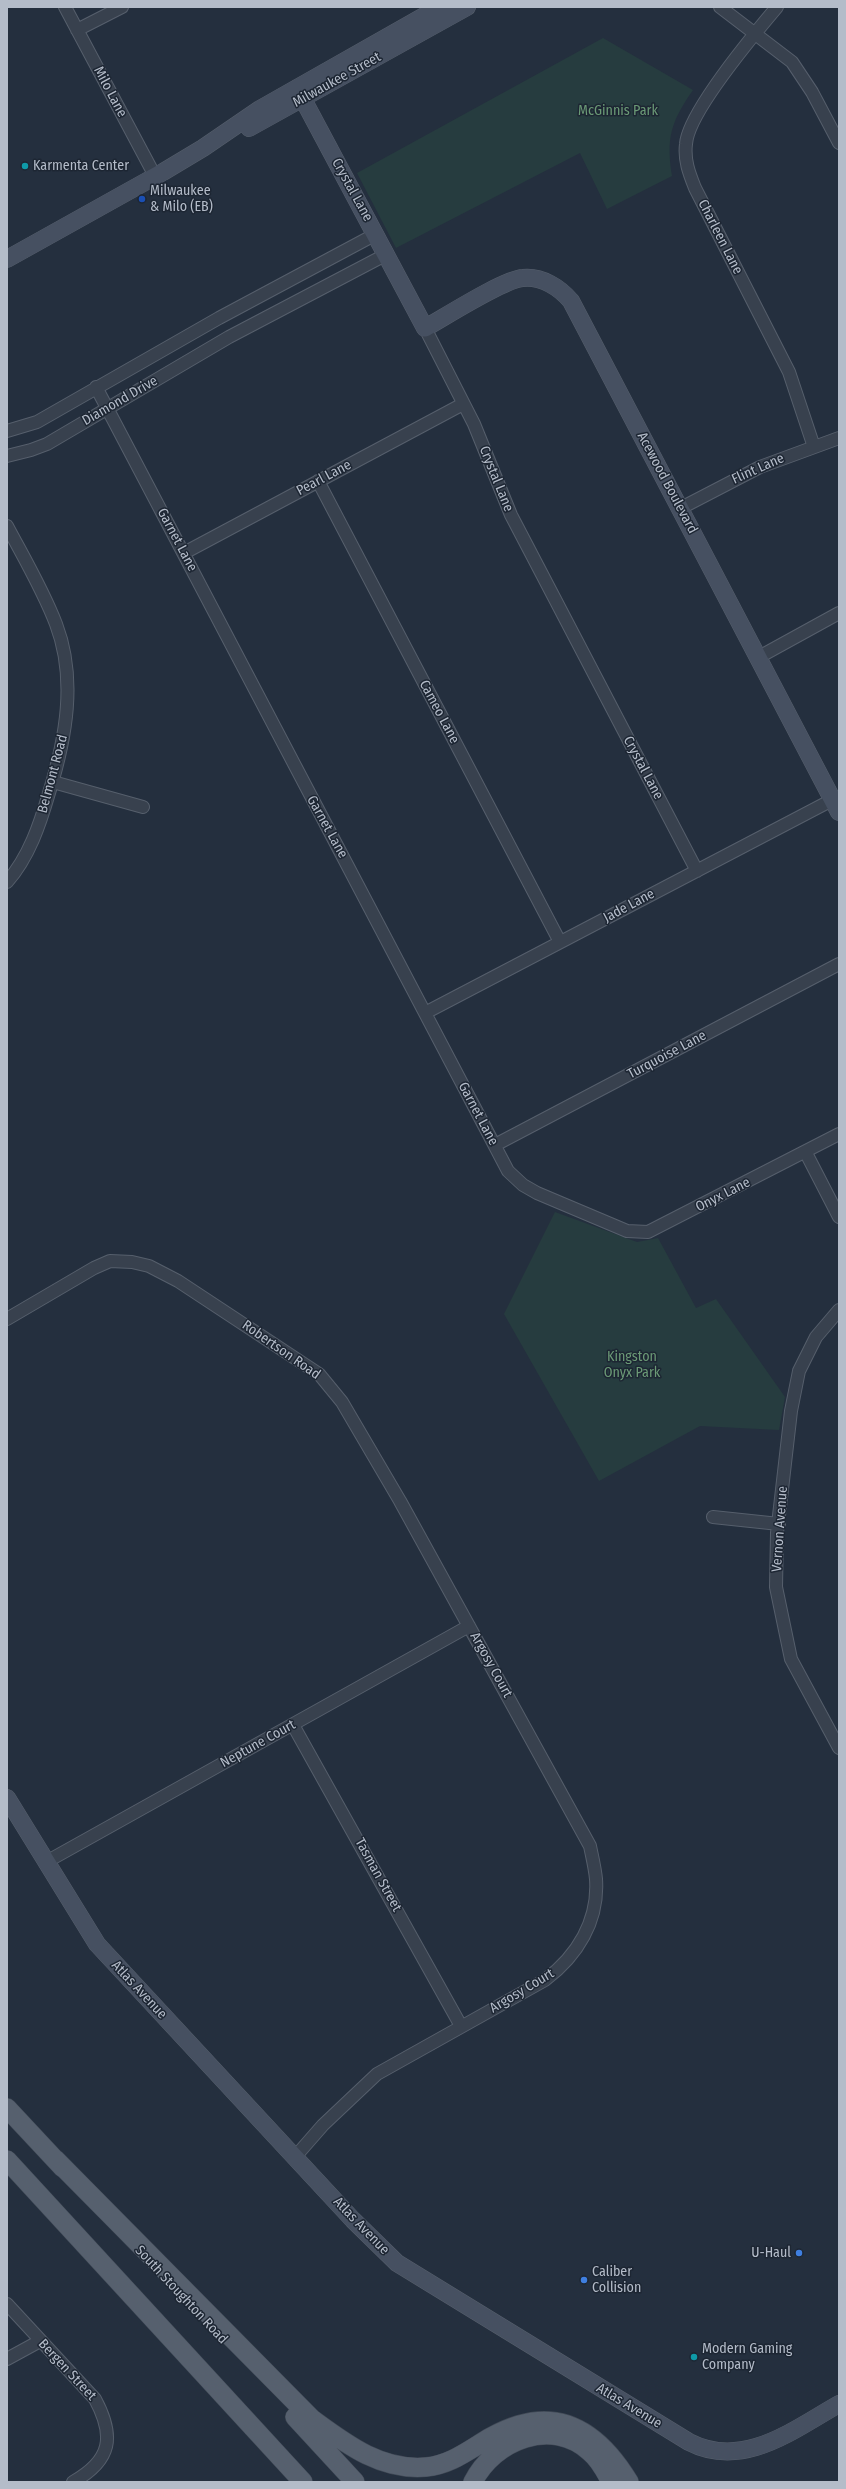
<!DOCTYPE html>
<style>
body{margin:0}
#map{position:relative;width:846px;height:2489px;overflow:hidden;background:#242f3e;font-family:"Fira Sans Condensed",sans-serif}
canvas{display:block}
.frame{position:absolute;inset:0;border:8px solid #b4bcc9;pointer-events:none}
</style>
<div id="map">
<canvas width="846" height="2489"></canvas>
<div class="frame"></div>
</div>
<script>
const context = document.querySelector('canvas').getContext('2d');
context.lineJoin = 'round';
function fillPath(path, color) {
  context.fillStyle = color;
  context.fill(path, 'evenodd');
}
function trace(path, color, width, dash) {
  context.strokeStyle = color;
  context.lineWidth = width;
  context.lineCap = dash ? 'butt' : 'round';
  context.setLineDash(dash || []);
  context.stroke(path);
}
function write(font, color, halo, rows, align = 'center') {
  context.font = font + ' "Fira Sans Condensed",sans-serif';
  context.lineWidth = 3;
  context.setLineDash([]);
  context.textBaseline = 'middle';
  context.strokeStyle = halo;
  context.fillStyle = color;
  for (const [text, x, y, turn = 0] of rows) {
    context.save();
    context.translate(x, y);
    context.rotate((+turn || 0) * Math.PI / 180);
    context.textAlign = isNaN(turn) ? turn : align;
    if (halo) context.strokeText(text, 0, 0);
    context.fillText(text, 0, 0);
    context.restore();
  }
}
fillPath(new Path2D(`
 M603,38L693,90C671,122 666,137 672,176L607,209L580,153L396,248L357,173Z
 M555,1212L637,1242L658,1238L696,1308L716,1299L785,1397L779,1430L700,1426L599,1481L504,1314Z`), '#263c3f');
const street = new Path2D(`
 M65,7L155,176
 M720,7L792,62L812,92L839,143
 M777,7C755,33 688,113 686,144C684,160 689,173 695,188L789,372L814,447
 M77,30L122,7
 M425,328L474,424L511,515L697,871
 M96,387L508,1171L523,1185L537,1193L627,1231L648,1232L839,1134
 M7,431L37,422L219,318L376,234
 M7,456L31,450L47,444L229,337L387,254
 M318,481L560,942
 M681,508L760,467L839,438
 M7,526C24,558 43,590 56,624C77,679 66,738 49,793C40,824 29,857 7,882
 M184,553L463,404
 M759,657L839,613
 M53,782L143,807
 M425,1013L832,800
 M495,1145L839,964
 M806,1153L839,1217
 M839,1310L816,1337L799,1371L791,1411L777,1533L776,1587L791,1659L839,1748
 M7,1319L94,1268L110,1261L132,1262L149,1266L178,1281L319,1374L342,1402L400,1501L590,1846C592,1856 595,1868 596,1879C599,1921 577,1956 545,1980L377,2074L323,2125L295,2157
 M713,1517L779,1524
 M293,1725L461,2026
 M46,1862L469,1626
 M7,2304L95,2399C115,2436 112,2460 73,2482
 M7,2359L40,2341`);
const secondary = new Path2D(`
 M297,88L425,328C445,317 504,279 523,278C542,276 560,288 571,301L839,812
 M249,128L467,7
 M7,259L163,172L203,148L260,109L440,7
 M7,1798L97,1944L353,2220L397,2263L689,2442C743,2470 793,2430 839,2404`);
const primary = new Path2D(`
 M7,2108L63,2168
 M55,2159L312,2419C346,2444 381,2471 426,2467C451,2465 470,2449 491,2437C552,2403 595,2426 629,2482
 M7,2160L303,2482
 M295,2417L355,2482
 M473,2482C494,2440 552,2417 590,2452C600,2460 605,2471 611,2482`);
trace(street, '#565f6c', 14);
trace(secondary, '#565f6c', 18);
trace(primary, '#414a57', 20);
trace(street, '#38414e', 12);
trace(secondary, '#465061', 17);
trace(primary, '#56606e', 19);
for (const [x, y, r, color] of [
 [25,166,4,"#0f9aa8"],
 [142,199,4,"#1a4fb4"],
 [799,2253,4,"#3f7fe0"],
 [584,2280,4,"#3f7fe0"],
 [694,2357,4,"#0f9aa8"]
]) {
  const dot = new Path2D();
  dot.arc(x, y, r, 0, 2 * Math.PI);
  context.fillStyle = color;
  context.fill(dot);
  trace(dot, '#1d2633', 1.5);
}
write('14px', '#b4bcc9', '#1d2633', [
 ["Milwaukee Street",337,80,-29],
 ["Milo Lane",110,92,62],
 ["Crystal Lane",352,190,61],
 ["Charleen Lane",720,237,63],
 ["Diamond Drive",120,401,-30],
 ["Flint Lane",758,469,-24],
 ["Pearl Lane",324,478,-28],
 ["Crystal Lane",496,479,68],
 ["Acewood Boulevard",667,483,62],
 ["Garnet Lane",177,540,62],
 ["Cameo Lane",439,712,62],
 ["Crystal Lane",643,768,62],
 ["Belmont Road",53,774,-75],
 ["Garnet Lane",327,827,61],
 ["Jade Lane",629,906,-28],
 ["Turquoise Lane",667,1055,-28],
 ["Garnet Lane",478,1114,62],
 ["Onyx Lane",723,1195,-27],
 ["Robertson Road",281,1350,35],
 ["Vernon Avenue",780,1529,-86],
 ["Argosy Court",491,1665,61],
 ["Neptune Court",258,1744,-29],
 ["Tasman Street",378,1875,61],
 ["Atlas Avenue",139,1990,47],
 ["Argosy Court",522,1991,-31],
 ["Atlas Avenue",361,2226,46],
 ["South Stoughton Road",181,2295,47],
 ["Bergen Street",67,2370,47],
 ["Atlas Avenue",629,2406,31]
]);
write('14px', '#6b9a76', '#1d2633', [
 ["McGinnis Park",618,111],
 ["Kingston",632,1357],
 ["Onyx Park",632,1373]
]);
write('14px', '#b4bcc9', '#1d2633', [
 ["Karmenta Center",33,166],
 ["Milwaukee",150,191],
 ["& Milo (EB)",150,207],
 ["U-Haul",791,2253,"right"],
 ["Caliber",592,2272],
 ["Collision",592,2288],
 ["Modern Gaming",702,2349],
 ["Company",702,2365]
], 'left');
</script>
